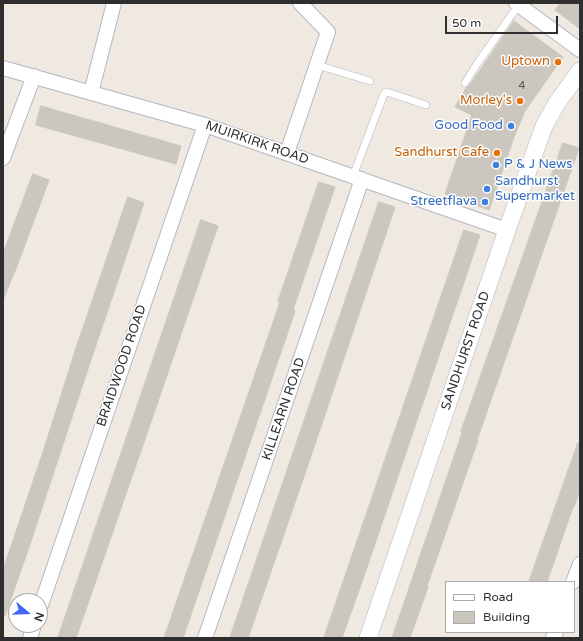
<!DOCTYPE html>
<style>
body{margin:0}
#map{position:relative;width:583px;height:641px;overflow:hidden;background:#efe9e1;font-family:"Varela Round",sans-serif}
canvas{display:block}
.frame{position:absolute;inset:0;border:4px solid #2e2e2e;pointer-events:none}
.legend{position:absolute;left:445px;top:581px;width:130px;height:52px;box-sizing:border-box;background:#fff;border:1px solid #ababab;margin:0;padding:5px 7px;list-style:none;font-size:12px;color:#2e2e2e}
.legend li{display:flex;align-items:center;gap:8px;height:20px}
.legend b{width:20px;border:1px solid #ababab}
.north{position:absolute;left:8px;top:593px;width:40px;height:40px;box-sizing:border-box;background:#fff;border:1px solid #ababab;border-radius:50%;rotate:109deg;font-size:11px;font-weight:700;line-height:16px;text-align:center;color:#2e2e2e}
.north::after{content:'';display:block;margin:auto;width:14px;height:18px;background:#4264fb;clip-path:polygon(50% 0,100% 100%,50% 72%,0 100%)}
.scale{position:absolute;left:445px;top:16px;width:113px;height:18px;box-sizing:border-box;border:2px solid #2e2e2e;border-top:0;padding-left:5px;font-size:12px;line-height:14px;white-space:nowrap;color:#2e2e2e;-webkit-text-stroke:3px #fff;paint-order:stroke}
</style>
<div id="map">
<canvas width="583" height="641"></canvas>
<div class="frame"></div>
<ul class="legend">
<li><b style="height:5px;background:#fff"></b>Road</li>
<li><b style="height:11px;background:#cbc7bf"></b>Building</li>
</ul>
<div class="north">N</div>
<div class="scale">50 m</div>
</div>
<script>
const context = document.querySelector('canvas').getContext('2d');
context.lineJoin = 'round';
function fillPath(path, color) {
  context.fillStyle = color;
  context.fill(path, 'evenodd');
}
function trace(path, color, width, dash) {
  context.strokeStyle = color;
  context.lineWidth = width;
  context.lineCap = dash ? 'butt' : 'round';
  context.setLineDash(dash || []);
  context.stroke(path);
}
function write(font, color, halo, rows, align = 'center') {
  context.font = font + ' "Varela Round",sans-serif';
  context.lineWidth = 3;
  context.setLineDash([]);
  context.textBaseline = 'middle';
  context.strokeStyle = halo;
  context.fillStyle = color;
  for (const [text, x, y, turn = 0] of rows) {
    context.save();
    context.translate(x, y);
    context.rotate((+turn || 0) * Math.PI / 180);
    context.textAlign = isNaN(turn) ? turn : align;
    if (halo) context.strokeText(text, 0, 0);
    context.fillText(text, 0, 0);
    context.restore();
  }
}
const building = new Path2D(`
 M561,3H580V29L555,10Z
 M514,21L563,57L525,111L514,137L489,210L445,194L472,115L455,107L466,88L469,86Z
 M41,106L181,146L176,164L36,125Z
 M563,143L579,148L477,440H478L427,586L428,587L410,638H392L462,433L461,432Z
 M33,174L49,180L17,266L3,300V254Z
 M319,182L335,187L293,310L295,311L291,323L183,638H164L280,302H278Z
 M128,197L144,203L90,363L27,553L5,616H3V570L43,452L76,348Z
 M379,202L395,207L309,462L248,638H230Z
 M201,220L218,226L152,419L76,638H58Z
 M464,230L480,235L362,582L342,638H324Z
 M578,443H580V490L574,507H573L547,582H529Z`);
fillPath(building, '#cbc7bf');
trace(building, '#cbc5ba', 1);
const service = new Path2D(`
 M317,65L370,81
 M465,83L477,64L520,3
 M353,176L384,94L387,92L426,105`);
const minor = new Path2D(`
 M516,3L580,50
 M3,68L205,125L507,230
 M91,93L114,3
 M287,153L328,32L300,3
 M3,158L34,76
 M573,582L580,564
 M40,608L205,125
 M30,638L34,625
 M205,638L362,179
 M553,638L556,632`);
const tertiary = new Path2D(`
 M368,638L507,230L544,126L557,103L580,71`);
trace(service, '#b4b7c1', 8);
trace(minor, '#b4b7c1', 16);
trace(tertiary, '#b4b7c1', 18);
trace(service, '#fff', 7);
trace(minor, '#fff', 14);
trace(tertiary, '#fff', 17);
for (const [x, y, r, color] of [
 [558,62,4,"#e8710a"],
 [520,101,4,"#e8710a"],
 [511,126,4,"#3f7fe0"],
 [497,153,4,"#e8710a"],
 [496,165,4,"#3f7fe0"],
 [487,189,4,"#3f7fe0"],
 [485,202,4,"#3f7fe0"]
]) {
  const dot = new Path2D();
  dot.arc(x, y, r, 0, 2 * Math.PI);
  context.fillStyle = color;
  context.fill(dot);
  trace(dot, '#fff', 1.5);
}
write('11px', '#555452', null, [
 ["4",522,86]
]);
write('13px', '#c56008', '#fff', [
 ["Uptown",550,62],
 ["Morley's",512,101],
 ["Sandhurst Cafe",489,153]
], 'right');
write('13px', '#366cbe', '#fff', [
 ["Good Food",503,126],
 ["P & J News",504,165,"left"],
 ["Sandhurst",495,182,"left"],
 ["Supermarket",495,197,"left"],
 ["Streetflava",477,202]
], 'right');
write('13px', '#2e2e2e', '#fff', [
 ["MUIRKIRK ROAD",257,143,19],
 ["SANDHURST ROAD",466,351,-71],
 ["BRAIDWOOD ROAD",122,366,-71],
 ["KILLEARN ROAD",284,409,-71]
]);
</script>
